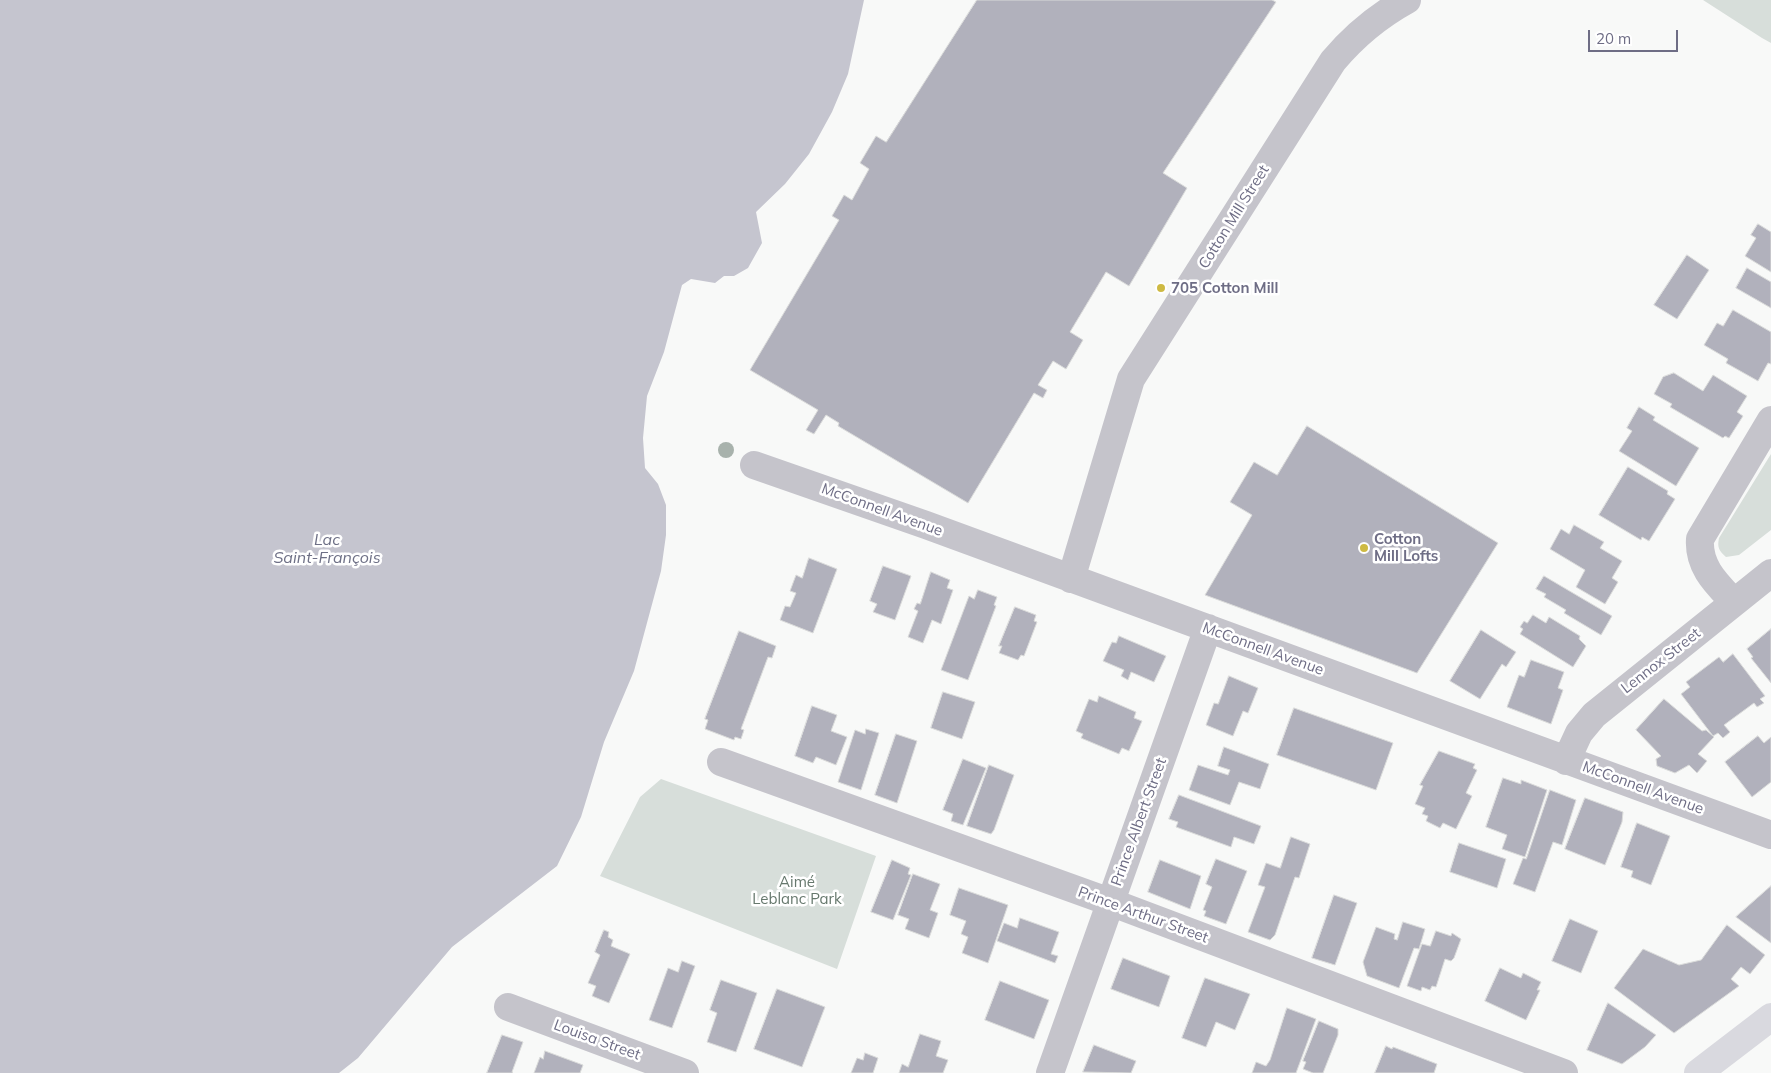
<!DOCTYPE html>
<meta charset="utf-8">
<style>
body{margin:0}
#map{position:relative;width:1771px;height:1073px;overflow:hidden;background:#f8f9f8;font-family:Mulish,sans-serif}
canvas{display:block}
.scale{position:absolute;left:1588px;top:30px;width:90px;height:22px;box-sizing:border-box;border:2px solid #6e6d85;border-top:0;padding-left:6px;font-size:15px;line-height:18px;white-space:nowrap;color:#6e6d85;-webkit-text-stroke:4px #fff;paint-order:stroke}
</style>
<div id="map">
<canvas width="1771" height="1073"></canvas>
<div class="scale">20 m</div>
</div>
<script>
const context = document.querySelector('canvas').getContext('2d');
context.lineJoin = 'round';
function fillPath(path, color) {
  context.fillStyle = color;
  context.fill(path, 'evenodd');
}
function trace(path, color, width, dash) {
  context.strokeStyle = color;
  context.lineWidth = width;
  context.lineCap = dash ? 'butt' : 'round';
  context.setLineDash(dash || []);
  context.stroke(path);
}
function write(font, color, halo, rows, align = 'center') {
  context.font = font + ' Mulish,sans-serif';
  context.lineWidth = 5;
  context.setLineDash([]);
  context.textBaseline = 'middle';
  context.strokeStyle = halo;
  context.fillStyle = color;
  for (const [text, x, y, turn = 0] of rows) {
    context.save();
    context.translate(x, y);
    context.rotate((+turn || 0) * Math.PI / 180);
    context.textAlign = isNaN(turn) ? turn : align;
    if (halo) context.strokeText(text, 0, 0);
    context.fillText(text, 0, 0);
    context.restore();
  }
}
fillPath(new Path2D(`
 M1703,0H1771V43L1762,38Z
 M1771,454V530L1739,555L1726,557C1719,551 1717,547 1719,538Z
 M661,779L876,856L837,969L600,876L640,797Z`), '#d7deda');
fillPath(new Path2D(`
 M0,0H864L848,74L832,112L809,154L785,184L756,212L762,243L748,268L734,276H724L715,283L691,279L682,285L664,352L647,396L643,438L645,468L658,484L666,505V535L661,571L634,671L604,742L581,817L557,866L452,947L358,1058L339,1073H0Z`), '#c5c5cf');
const building = new Path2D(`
 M977,0H1272L1276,2L1163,173L1187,188L1129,286L1106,272L1070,332L1083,340L1066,369L1053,361L1038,385L1047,390L1043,398L1034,393L968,503L838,426L839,423L826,415L814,434L806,430L818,410L750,370L839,220L832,216L844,195L852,200L869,169L860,163L876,136L886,142Z
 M1758,224L1771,232V272L1745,256L1756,238L1751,235Z
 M1687,255L1709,270L1677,319L1654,305Z
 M1747,268L1771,282V308L1736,288Z
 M1733,310L1771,332V364L1768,363L1758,381L1726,363L1728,359L1704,345L1717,323L1723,326Z
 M1674,373L1703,391L1713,375L1747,396L1737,412L1743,416L1729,438L1725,436L1723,438L1670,407L1672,404L1654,394L1663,377Z
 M1639,407L1655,417L1653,420L1699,448L1676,486L1619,451L1632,431L1627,428Z
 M1307,426L1498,543L1417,673L1205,595L1252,515L1230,502L1254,462L1277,475Z
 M1628,467L1668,491L1667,494L1675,499L1649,541L1642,537L1641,540L1599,515Z
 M1574,525L1604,542L1600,548L1622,561L1612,578L1618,582L1605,604L1576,587L1585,570L1550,549L1561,529L1569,534Z
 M809,558L837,569L813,633L780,620L785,606L790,607L796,593L790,591L796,575L802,578Z
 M883,566L911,576L895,620L873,612L877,604L870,601Z
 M931,572L950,580L947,588L953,590L941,624L932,620L923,643L908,637L918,611L914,609L917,603L920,604Z
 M1544,576L1612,616L1601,635L1564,613L1566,610L1544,597L1546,594L1536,589Z
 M978,590L997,597L994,605L996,606L968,680L941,670L969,596L974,599Z
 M1015,607L1036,615L1034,621L1037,622L1024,656L1021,655L1018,660L999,653L1002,646H999Z
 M1533,615L1546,623L1549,617L1580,636L1579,639L1586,646L1573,667L1520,634L1523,629L1520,627L1524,621L1527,623Z
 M1771,629V683L1751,658L1753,657L1747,649Z
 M1481,630L1516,652L1506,667L1502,664L1480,699L1450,681Z
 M739,631L776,646L772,658L768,657L741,729L744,730L741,739L735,737L734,740L705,729L708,720L705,719Z
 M1119,636L1166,656L1154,682L1131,672L1128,680L1121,676L1124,670L1103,661L1112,642L1116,643Z
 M1733,654L1765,696L1760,699L1764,703L1757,707L1754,703L1724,725L1730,732L1723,738L1718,733L1713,736L1681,694L1690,687L1686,682L1719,657L1723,662Z
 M1531,660L1564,672L1558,688L1563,690L1551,724L1507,707L1519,675L1524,677Z
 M1229,676L1258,688L1248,713L1243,711L1233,736L1206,725L1214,703L1218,704Z
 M943,692L975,702L962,739L931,728Z
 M1099,696L1136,712L1134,718L1142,721L1129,751L1122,748L1119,754L1081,738L1083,734L1076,731L1089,699L1097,702Z
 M1664,699L1702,731L1706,730L1714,737L1698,754L1707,761L1697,773L1689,765L1675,773L1657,766L1656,759L1661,756L1636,730Z
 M812,706L837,715L831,731L847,737L836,765L816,757L813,763L795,756Z
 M1294,708L1393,743L1376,790L1277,755Z
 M866,729L879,733L861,790L838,782L855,730L865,734Z
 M896,734L917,741L897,803L875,795Z
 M1758,736L1764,743L1771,737V782L1752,797L1725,762Z
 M1224,747L1269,764L1260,789L1239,782L1230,805L1189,790L1198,765L1228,775L1230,770L1218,766Z
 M1439,751L1475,764L1473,768L1477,770L1466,793L1472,796L1456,829L1443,823L1440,828L1426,821L1428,816L1422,814L1425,808L1415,804L1423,786L1420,785Z
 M963,759L986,768L963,825L951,821L953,814L943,810Z
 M989,765L1014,775L994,830L991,834L967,826Z
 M1503,778L1521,784V780L1547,790L1525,857L1502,849L1507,835L1486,827Z
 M1550,790L1576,800L1562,845L1553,842L1535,892L1513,884L1523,858L1526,859Z
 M1179,795L1261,826L1254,844L1234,837L1231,847L1176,827L1178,822L1169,819Z
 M1585,798L1623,812L1622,822L1605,865L1565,849Z
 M1637,823L1670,836L1651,885L1631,877L1633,871L1621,867Z
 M1291,837L1310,844L1299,878L1295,877L1275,935L1270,940L1248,932L1265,887L1258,885L1266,863L1280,868Z
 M1459,843L1506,859L1497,888L1450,872Z
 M1216,859L1247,871L1226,924L1204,916L1206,911L1203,910L1212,887L1206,884Z
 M892,860L910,868L908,874L911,875L893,920L871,912Z
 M1160,860L1201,876L1190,909L1148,892Z
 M913,874L940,884L930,910L938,913L929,938L905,929L909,919L898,915Z
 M1771,886V943L1736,917Z
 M959,888L1008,905L988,963L962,953L968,937L961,934L966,921L950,915Z
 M1334,895L1357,903L1335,965L1312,958Z
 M1020,918L1059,932L1051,954L1058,956L1055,963L997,941L1004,923L1017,928Z
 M1570,919L1598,931L1581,973L1552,961Z
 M1403,922L1425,929L1419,949L1414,948L1399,988L1367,976L1363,962L1376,927L1395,934L1394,939L1397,940Z
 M1727,925L1765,955L1750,974L1741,967L1731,979L1739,986L1674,1033L1614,988L1643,949L1679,965L1701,960Z
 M604,930L609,932L608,937L613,940L611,946L630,954L609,1003L592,996L596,986L588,983L600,955L595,952Z
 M1436,931L1451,936L1452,933L1461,939L1454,958L1451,961L1445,959L1436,987L1432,986L1430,990L1422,987L1421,991L1407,986L1422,944L1430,946Z
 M1123,958L1170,976L1159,1007L1111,989Z
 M682,961L695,966L672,1028L649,1020L668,968L678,972Z
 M1500,968L1521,978L1523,973L1541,982L1537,990H1540L1526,1020L1485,1001Z
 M1205,978L1250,994L1235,1030L1216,1022L1206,1047L1182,1038Z
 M721,980L757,993L736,1052L707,1042L717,1013L710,1010Z
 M1000,981L1049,1000L1034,1039L985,1020Z
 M777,989L825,1007L802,1067L754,1049Z
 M1608,1003L1656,1035L1645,1047L1622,1064L1587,1050Z
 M1287,1008L1316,1019L1296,1073H1252L1256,1062L1266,1066L1270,1060Z
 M1319,1021L1338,1029V1035L1323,1073H1313L1303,1069L1306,1062L1303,1061Z
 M920,1034L941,1041L936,1056L948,1060L943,1073H899L902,1064L908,1067Z
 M502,1035L523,1042L512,1072L513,1073H487Z
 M1094,1045L1136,1061L1131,1073L1083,1072Z
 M1386,1046L1392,1049L1393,1047L1437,1064L1434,1073H1375Z
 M545,1051L583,1065L580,1073H534L540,1057L543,1059Z
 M865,1053L878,1058L873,1073H851L857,1058L863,1060Z`);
fillPath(building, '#b1b1bc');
trace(building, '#dadbda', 1);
trace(new Path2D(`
 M754,465L926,525L1771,835
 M1071,579L1131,379L1333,61C1354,36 1378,16 1407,0
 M1734,602C1717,584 1698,567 1700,539L1771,420
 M1566,761L1579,733L1594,715L1771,573
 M721,762L1110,902L1564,1073
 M508,1007L685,1073
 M1050,1073L1208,628`), '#c5c4cb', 28);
trace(new Path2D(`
 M1698,1073L1771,1017`), '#d9d9df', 28);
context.fillStyle = '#a8b2ac';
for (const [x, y] of [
 [726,450]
]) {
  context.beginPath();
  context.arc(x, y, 8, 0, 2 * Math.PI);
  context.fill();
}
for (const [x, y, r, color] of [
 [1161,288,5,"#ceba43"],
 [1364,548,5,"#ceba43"]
]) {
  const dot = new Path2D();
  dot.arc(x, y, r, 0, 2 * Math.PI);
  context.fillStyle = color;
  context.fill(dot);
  trace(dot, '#fff', 2);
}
write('15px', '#6e6d85', '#fff', [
 ["Cotton Mill Street",1234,217,-58],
 ["McConnell Avenue",882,510,20],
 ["McConnell Avenue",1263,649,20],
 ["Lennox Street",1661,661,-38],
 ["McConnell Avenue",1643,788,20],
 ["Prince Albert Street",1139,822,-70],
 ["Prince Arthur Street",1143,915,20],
 ["Louisa Street",597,1040,20]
]);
write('bold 15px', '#6e6d85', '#fff', [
 ["705 Cotton Mill",1171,288],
 ["Cotton",1374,539],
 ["Mill Lofts",1374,556]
], 'left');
write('15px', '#66786d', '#fff', [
 ["Aimé",797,882],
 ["Leblanc Park",797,899]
]);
write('italic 16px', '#6e7086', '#fff', [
 ["Lac",327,540],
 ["Saint-François",327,558]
]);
</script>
